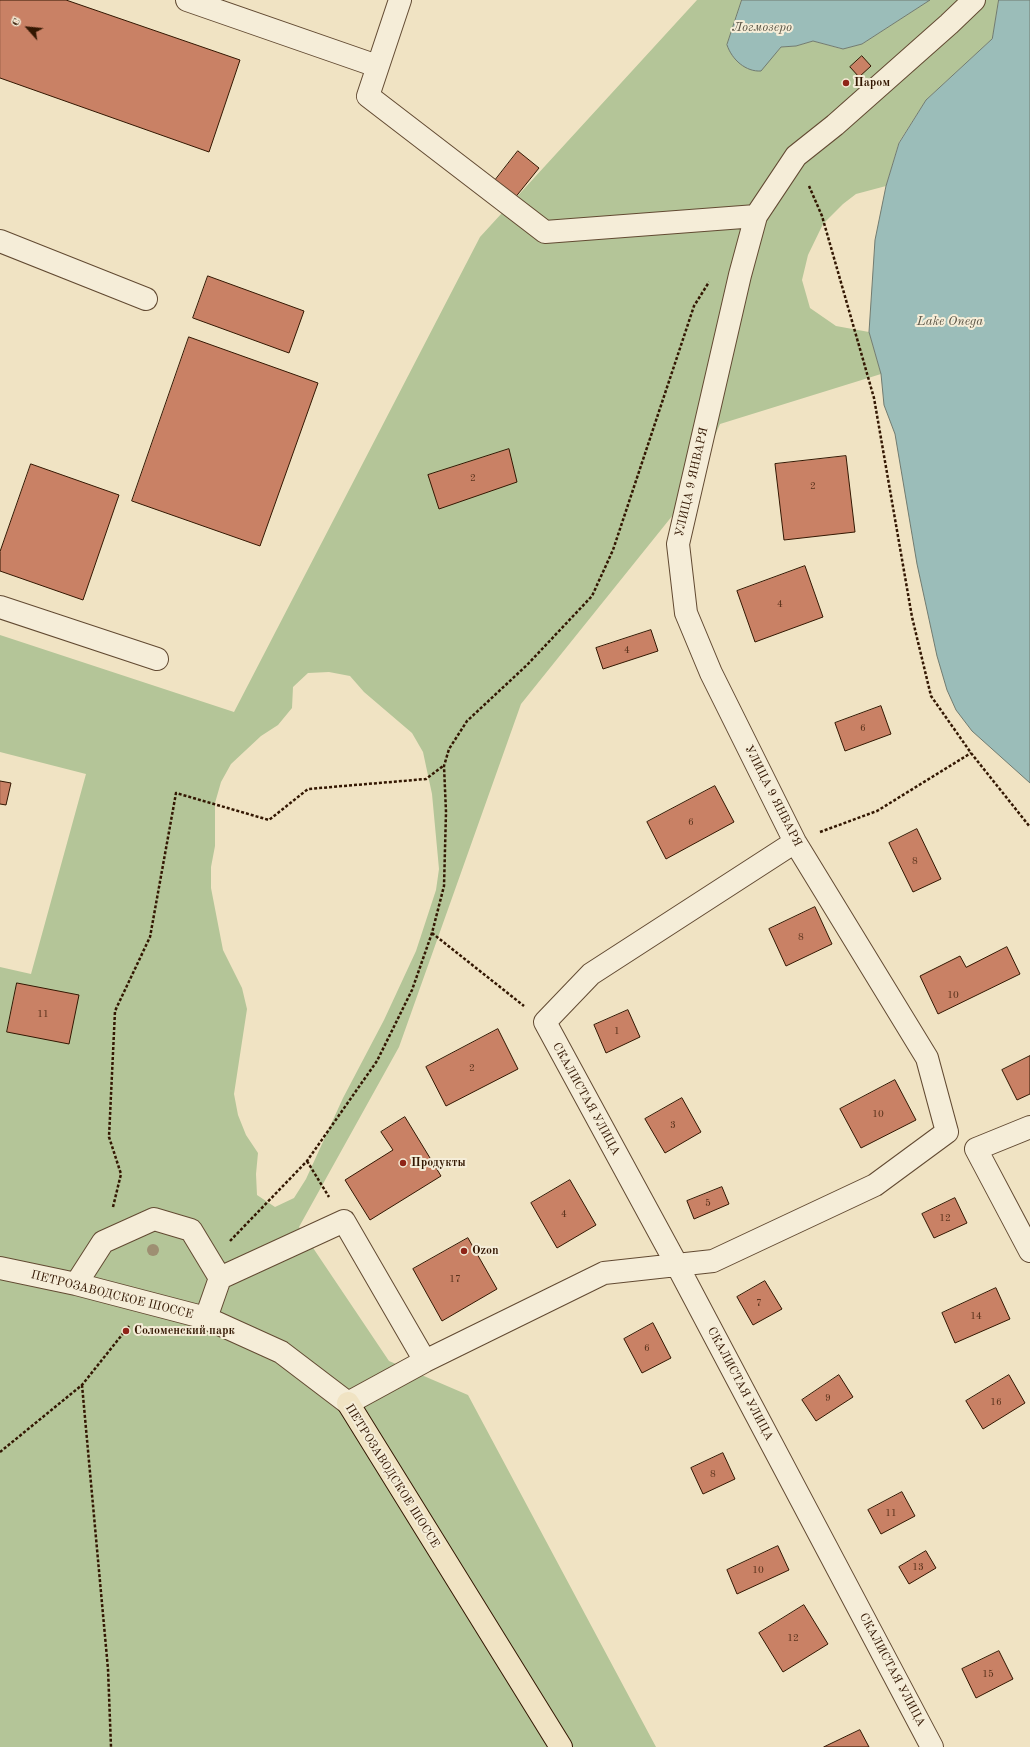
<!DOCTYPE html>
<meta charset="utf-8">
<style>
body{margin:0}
#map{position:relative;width:1030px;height:1747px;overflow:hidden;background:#f0e3c3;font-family:"Old Standard TT",serif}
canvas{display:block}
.north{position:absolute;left:8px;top:8px;width:40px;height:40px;-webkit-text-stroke:3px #f5edd8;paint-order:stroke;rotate:297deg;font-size:11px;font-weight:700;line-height:16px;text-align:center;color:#331702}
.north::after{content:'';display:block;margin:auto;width:14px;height:18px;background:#331702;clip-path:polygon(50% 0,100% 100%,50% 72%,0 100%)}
</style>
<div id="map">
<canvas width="1030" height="1747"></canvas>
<div class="north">С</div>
</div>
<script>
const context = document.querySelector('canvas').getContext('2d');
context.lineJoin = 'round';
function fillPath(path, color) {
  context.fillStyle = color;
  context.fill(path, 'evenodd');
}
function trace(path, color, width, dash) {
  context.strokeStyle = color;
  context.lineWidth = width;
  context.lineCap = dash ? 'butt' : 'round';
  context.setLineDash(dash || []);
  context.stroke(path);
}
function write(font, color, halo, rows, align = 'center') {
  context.font = font + ' "Old Standard TT",serif';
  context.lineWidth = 4;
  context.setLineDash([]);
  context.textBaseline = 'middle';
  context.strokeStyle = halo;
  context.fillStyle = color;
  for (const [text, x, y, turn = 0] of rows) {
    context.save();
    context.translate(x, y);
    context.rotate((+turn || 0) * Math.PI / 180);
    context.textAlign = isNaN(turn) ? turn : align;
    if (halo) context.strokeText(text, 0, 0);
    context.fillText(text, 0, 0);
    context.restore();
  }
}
fillPath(new Path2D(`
 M697,0H742L727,45L776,53L781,47L796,46L813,41L842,49L862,44L930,0H999L992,39L926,100L899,142L886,186L856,194L843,204L823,224L808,255L802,280L810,308L836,326L869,332L881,374L720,424L689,495L521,704L399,1047L299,1227L389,1361L468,1395L656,1747H0V967L31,974L86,774L0,752V635L234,712L480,237ZM329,672L350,676L364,692L412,733L423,752L432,794L439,869L436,890L416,951L384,1020L343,1098L306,1179L294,1198L275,1207L257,1195L256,1174L258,1153L246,1135L238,1115L234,1094L247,1009L242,988L223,950L211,888V867L215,846V803L221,782L231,764L261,736L278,725L292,708L293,687L308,673Z`), '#b4c598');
const water = new Path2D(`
 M742,0H930L862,44L843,49L813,41L796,46L781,47L761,71C746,72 732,60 727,45Z
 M999,0H1030V783L972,731L956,710L947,690L937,656L917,564L895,434L884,405L881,374L869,332L875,240L886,186L899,143L926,100L992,39Z`);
fillPath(water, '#9bbdb9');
trace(water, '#717b70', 1);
const building = new Path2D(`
 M0,0H66L240,60L209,152L0,78Z
 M862,56L871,66L859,77L850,67Z
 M518,151L539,168L514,199L493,183Z
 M208,276L304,311L289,353L193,318Z
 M189,337L318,383L260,546L132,501Z
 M509,449L517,482L439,509L428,475Z
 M846,456L855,532L784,540L775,464Z
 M31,464L119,495L83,600L0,571V552Z
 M805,566L823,617L755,642L737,591Z
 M651,630L658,651L603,669L596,648Z
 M881,706L891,734L845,751L835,723Z
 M0,781L11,783L6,805L0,804Z
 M715,786L734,822L666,859L647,822Z
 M917,829L941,879L913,892L889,843Z
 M815,907L832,944L786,966L769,929Z
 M1007,947L1020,974L938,1014L920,976L960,956L966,967Z
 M17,983L79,995L69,1044L7,1032Z
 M628,1010L640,1037L606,1053L594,1025Z
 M498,1029L518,1069L446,1106L426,1067Z
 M1030,1056V1094L1017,1100L1002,1070Z
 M895,1080L916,1120L861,1148L840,1109Z
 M682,1098L701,1132L665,1153L645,1119Z
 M405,1117L441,1176L370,1220L345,1180L393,1150L381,1132Z
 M570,1180L596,1225L557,1248L531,1203Z
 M722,1187L729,1204L694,1219L687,1201Z
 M955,1198L967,1223L934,1238L922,1214Z
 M468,1238L497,1289L442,1321L413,1269Z
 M765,1281L782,1309L753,1325L737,1297Z
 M996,1288L1010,1319L955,1343L942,1313Z
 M653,1323L671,1358L642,1373L624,1339Z
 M839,1375L853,1397L816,1421L802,1400Z
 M1009,1375L1025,1403L983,1429L966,1401Z
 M723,1453L735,1479L703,1494L691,1468Z
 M902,1492L915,1516L881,1534L868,1510Z
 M778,1546L789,1570L737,1594L727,1570Z
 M926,1551L936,1568L909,1584L899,1567Z
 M804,1605L828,1644L783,1672L759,1633Z
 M999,1651L1013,1679L976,1698L962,1669Z
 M860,1730L869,1747H824Z`);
fillPath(building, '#c98165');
trace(building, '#331702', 1);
const minor = new Path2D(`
 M187,0L377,66
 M400,0L368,96L545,232L756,216
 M0,241L146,299
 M0,607L157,659
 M795,842L591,974L545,1022L677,1265L932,1747
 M947,1132L927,1058L795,842L711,673L686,613L678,544L740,275L756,216L796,156L835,125L949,24L974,0
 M976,1149L1030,1251
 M976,1149L1030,1127
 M0,1268L76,1284L206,1318L281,1352L348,1403L425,1361L604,1273L713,1261L875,1185L947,1132
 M76,1284L103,1242L154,1219L191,1230L220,1278
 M206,1318L220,1278L344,1221L425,1361`);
const major = new Path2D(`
 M348,1403L561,1747`);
trace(minor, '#624a32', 24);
trace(major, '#331702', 24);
trace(new Path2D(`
 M809,186L822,216L874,398L912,617L931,696L971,753L1030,827
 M820,832L877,811L971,753
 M432,933L524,1006
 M307,1161L329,1197
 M113,1207L121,1174L109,1137L115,1011L150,937L176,793L269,820L308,789L426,779L443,766
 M230,1241L307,1161L377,1061L412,990L432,933L444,886L446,812L444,766L449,749L467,721L527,665L592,596L613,550L694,306L709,282
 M82,1385L108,1669L111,1747
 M0,1452L82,1385L129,1326`), '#331702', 2.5, [3, 2]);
trace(minor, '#f5edd8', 22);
trace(major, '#f0e3c3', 22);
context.fillStyle = '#9e8f72';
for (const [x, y] of [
 [153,1250]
]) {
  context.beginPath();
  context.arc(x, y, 6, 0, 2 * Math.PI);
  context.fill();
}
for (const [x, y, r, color] of [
 [846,83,4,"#8f2418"],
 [403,1163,4,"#8f2418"],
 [464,1251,4,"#8f2418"],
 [126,1331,4,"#8f2418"]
]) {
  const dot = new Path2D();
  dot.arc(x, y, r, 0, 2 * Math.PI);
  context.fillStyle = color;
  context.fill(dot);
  trace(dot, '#f5edd8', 1.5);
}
write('10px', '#58321b', null, [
 ["2",473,478],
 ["2",813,486],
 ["4",780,604],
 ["4",627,650],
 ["6",863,728],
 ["6",691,822],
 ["8",915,861],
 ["8",801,937],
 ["10",953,995],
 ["11",43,1014],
 ["1",617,1031],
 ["2",472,1068],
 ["10",878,1114],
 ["3",673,1125],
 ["5",708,1203],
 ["4",564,1214],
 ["12",945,1218],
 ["17",455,1279],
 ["7",759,1303],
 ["14",976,1316],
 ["6",647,1348],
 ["9",828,1398],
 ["16",996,1402],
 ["8",713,1474],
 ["11",891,1513],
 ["13",918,1567],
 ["10",758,1570],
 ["12",793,1638],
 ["15",988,1674]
]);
write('bold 12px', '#331702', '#f5edd8', [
 ["Паром",854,83],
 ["Продукты",411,1163],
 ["Ozon",472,1251],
 ["Соломенский парк",134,1331]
], 'left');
write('12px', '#331702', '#f5edd8', [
 ["УЛИЦА 9 ЯНВАРЯ",692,482,-77],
 ["УЛИЦА 9 ЯНВАРЯ",773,796,63],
 ["СКАЛИСТАЯ УЛИЦА",586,1099,61],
 ["ПЕТРОЗАВОДСКОЕ ШОССЕ",112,1295,14],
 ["СКАЛИСТАЯ УЛИЦА",740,1384,62],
 ["ПЕТРОЗАВОДСКОЕ ШОССЕ",392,1476,58],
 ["СКАЛИСТАЯ УЛИЦА",892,1670,62]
]);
write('italic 13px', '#575142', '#f5edd8', [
 ["Логмозеро",762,28],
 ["Lake Onega",950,322]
]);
</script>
